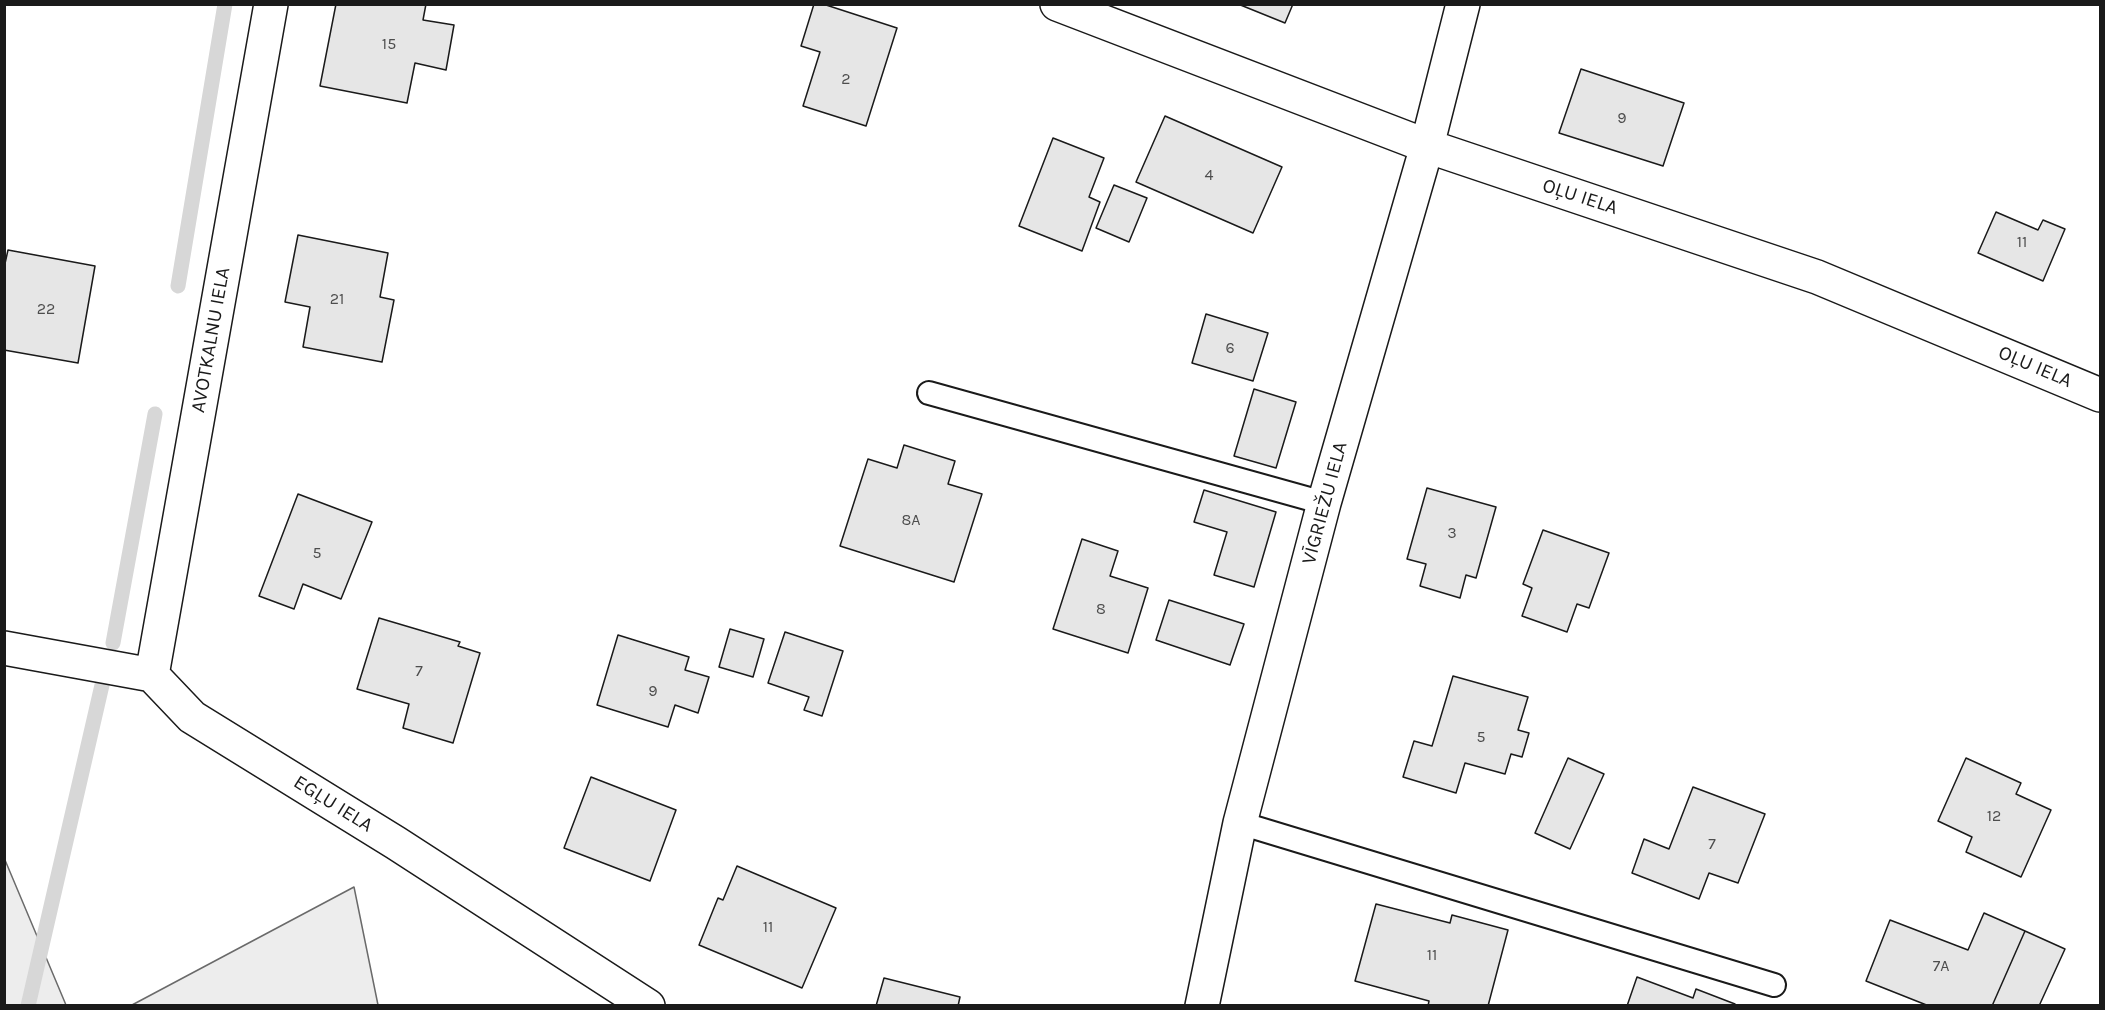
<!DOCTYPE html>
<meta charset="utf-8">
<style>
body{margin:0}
#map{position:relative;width:2105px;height:1010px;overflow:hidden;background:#fff;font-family:Karla,sans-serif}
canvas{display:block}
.frame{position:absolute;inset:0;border:6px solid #1a1a1a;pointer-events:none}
</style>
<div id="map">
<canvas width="2105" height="1010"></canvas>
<div class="frame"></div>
</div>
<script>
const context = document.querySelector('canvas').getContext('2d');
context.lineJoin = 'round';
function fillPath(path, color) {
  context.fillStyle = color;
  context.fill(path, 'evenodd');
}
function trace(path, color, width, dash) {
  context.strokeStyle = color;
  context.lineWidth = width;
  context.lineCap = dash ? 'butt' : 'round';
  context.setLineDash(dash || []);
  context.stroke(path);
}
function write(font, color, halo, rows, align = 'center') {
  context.font = font + ' Karla,sans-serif';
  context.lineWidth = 4.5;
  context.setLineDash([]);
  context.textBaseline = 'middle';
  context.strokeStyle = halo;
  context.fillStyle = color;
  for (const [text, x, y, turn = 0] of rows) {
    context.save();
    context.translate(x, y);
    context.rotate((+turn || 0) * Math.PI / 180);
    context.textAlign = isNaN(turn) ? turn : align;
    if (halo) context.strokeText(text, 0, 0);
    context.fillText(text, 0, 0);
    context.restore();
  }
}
const built = new Path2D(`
 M5,860L66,1005H5Z
 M354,887L378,1005H132Z`);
fillPath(built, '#ededed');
trace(built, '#6a6a6a', 1.5);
trace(new Path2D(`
 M178,286L225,4
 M113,643L155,414
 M28,1006L102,685`), '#d7d7d7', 15);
const building = new Path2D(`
 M336,4H426L423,20L454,25L446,70L415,63L407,103L320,86Z
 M814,4H823L897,28L866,126L803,106L820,52L801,46Z
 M1238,4H1293L1285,23Z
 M1581,69L1684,103L1663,166L1559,133Z
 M1165,116L1282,167L1253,233L1136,182Z
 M1053,138L1104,158L1089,197L1100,202L1082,251L1019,226Z
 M1114,185L1147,198L1129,242L1096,228Z
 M1996,212L2038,230L2043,220L2065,229L2043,281L1978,253Z
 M298,235L388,253L380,297L394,300L382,362L303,347L310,307L285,302Z
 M8,250L95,266L78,363L4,350V268Z
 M1206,314L1268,333L1253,381L1192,363Z
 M1254,389L1296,402L1276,468L1234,456Z
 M904,445L955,461L948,484L982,494L954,582L840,546L868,459L897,468Z
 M1427,488L1496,507L1476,578L1466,575L1460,598L1420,586L1426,564L1407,559Z
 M1204,490L1276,512L1254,587L1214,575L1227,532L1194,522Z
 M298,494L372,522L341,599L303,584L294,609L259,596Z
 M1543,530L1609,553L1589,608L1577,604L1567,632L1522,616L1532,588L1523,584Z
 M1082,539L1118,551L1110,576L1148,588L1128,653L1053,629Z
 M1169,600L1244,624L1230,665L1156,640Z
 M379,618L460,642L458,646L480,653L453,743L403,728L409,704L357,689Z
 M730,629L764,639L753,677L719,667Z
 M785,632L843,651L822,716L804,710L809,697L768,683Z
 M618,635L689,657L685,670L709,677L698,713L675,705L668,727L597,705Z
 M1453,676L1528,697L1518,730L1529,733L1522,757L1511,754L1505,774L1465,763L1456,793L1403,777L1414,741L1432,746Z
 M1568,758L1604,774L1570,849L1535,833Z
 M1966,758L2021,783L2016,794L2051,810L2021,877L1966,852L1972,837L1938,821Z
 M591,777L676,810L650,881L564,848Z
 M1693,787L1765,814L1738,883L1709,873L1699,899L1632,873L1644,839L1669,849Z
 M737,866L836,908L802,988L699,945L718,898L723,900Z
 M1376,904L1450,923L1452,915L1508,930L1488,1006H1428L1429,1001L1355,981Z
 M1984,913L2025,931L1992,1006H1929L1866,981L1890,920L1968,950Z
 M2025,931L2065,949L2039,1006H1992Z
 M1637,977L1693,998L1696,989L1735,1004L1734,1006H1627Z
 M884,978L960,997L958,1006H876Z`);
fillPath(building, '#e6e6e6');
trace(building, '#1a1a1a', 1.5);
const lane = new Path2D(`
 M929,393L1324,503
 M1240,823L1774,985`);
const street = new Path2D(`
 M1057,4L1427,146L1817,277L2100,395
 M4,648L152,675L192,717L396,843L648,1006
 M152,675L271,4
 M1202,1006L1240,823L1324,503L1427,146L1463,4`);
trace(lane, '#1a1a1a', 26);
trace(street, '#1a1a1a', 36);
trace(lane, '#fff', 22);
trace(street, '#fff', 33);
write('16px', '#4d4d4d', null, [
 ["15",389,44],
 ["2",846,79],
 ["9",1622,118],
 ["4",1209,175],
 ["11",2022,242],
 ["21",337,299],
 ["22",46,309],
 ["6",1230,348],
 ["8A",911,520],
 ["3",1452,533],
 ["5",317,553],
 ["8",1101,609],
 ["7",419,671],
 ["9",653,691],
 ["5",1481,737],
 ["12",1994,816],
 ["7",1712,844],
 ["11",768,927],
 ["11",1432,955],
 ["7A",1941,966]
]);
write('20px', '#1a1a1a', '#fff', [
 ["OĻU IELA",1580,197,18],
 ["AVOTKALNU IELA",211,340,-80],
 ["OĻU IELA",2035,367,23],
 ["VĪGRIEŽU IELA",1325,503,-75],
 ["EGĻU IELA",333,804,32]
]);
</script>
